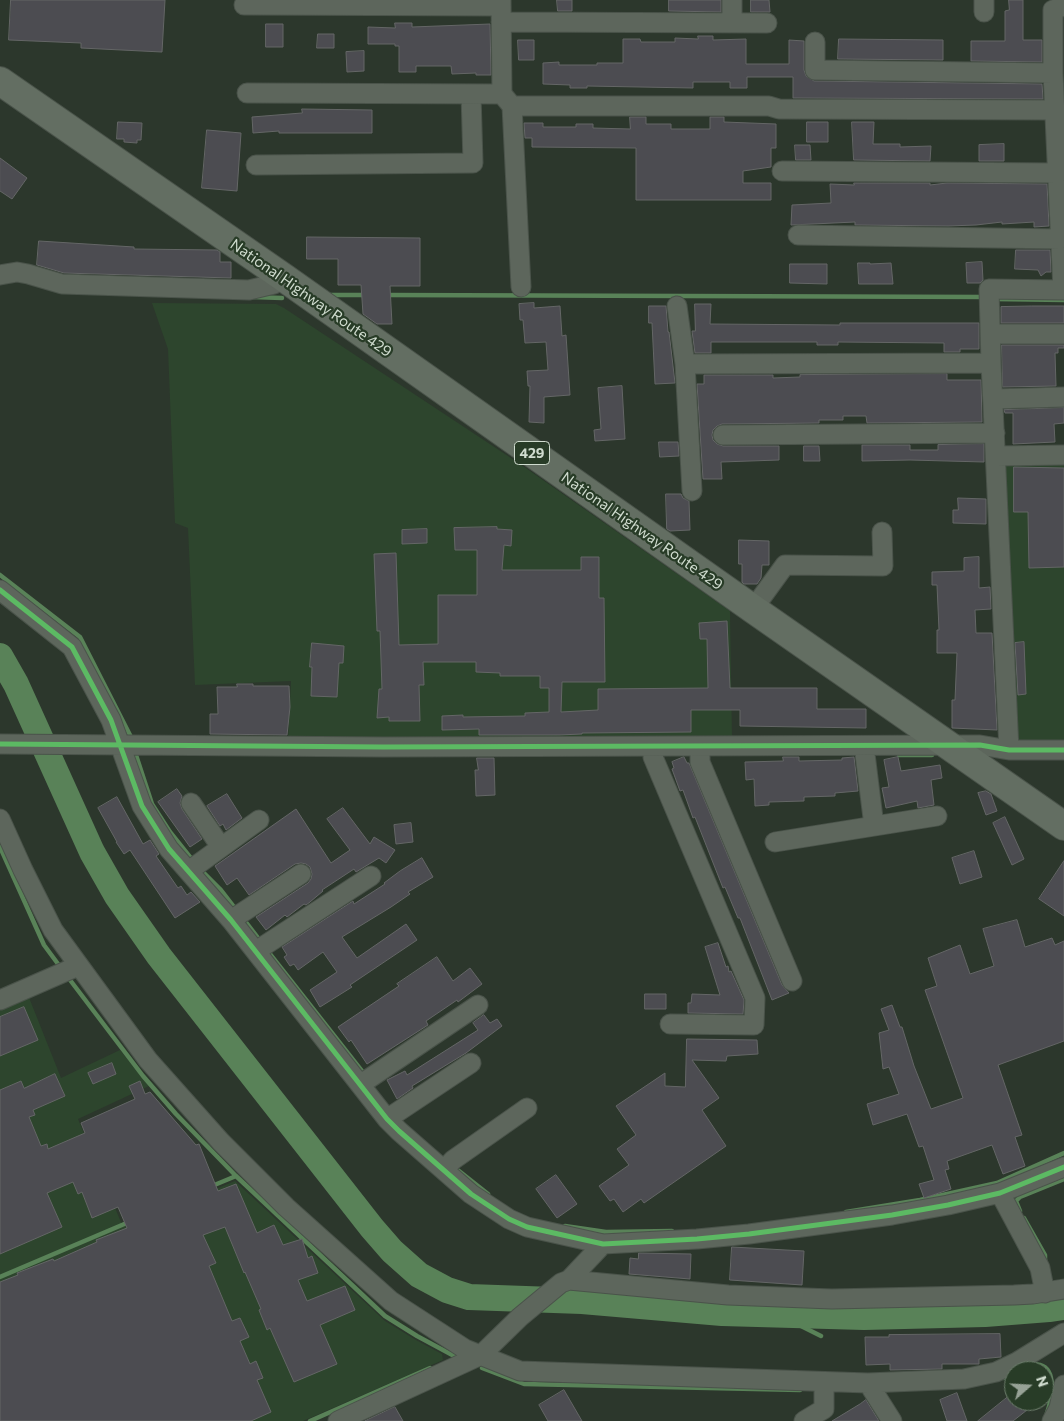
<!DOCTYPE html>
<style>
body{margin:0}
#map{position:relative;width:1064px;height:1421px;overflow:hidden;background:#2c372c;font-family:Commissioner,sans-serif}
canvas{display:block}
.north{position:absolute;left:1004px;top:1361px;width:50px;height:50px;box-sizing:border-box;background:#283c27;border:1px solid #6b7c6a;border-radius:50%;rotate:71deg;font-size:14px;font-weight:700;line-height:20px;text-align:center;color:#d0dccf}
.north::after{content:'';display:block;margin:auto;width:18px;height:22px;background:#97a296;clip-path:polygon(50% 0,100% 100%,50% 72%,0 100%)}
</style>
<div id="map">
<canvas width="1064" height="1421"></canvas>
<div class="north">N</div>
</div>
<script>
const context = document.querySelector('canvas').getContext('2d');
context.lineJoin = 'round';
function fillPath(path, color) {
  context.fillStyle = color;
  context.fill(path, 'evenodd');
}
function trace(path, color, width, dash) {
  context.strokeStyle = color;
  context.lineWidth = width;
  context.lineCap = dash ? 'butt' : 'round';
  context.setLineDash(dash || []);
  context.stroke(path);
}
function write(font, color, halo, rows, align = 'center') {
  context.font = font + ' Commissioner,sans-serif';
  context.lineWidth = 4.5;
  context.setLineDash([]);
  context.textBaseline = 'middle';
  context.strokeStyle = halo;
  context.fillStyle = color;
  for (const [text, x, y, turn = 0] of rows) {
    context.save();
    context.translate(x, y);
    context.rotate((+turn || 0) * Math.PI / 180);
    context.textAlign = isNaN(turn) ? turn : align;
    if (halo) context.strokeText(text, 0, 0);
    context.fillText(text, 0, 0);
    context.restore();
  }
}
fillPath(new Path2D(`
 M152,303L276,304L284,308L520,464L730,611L732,739L288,741L291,681L195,685L188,528L175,523L168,349Z
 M1000,461H1064V745H1014Z
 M28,995L61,1078L120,1050L149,1086L78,1119L123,1227L235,1181L385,1321L416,1340L442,1354L443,1360L303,1421H0V1007Z`), '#2d452d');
trace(new Path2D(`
 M329,295H366
 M386,295L986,297
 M253,297L282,298
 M993,299L1064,300
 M0,575L80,637L132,739
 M134,749L152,804L170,832L194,862
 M899,755H932
 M0,847L44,945L61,968
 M199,868L220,889L237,911
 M242,917L262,943
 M266,949L365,1075
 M67,976L143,1076L176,1114L236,1176L385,1316L417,1336L456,1357
 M459,1171L488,1194
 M212,1186L236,1176
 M1020,1211L1016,1201L1020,1197L1064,1179
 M846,1212L920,1200L997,1183L1064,1153
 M1024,1218L1045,1255V1262
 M565,1226L606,1232L672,1231
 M0,1277L129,1222
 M1049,1296V1309
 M797,1315L801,1326L821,1336
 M482,1368L524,1384L800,1390
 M1021,1371C1026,1368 1033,1363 1040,1365C1058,1370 1051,1401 1047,1413
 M1004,1378L1014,1374
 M310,1421L430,1368`), '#598258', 4.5);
trace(new Path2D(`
 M0,656L16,684L92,852L117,896L159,956L372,1228L392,1251L419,1275L447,1290L469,1297L582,1301L722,1313L864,1317L985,1314L1049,1309L1064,1307`), '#598258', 26);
const building = new Path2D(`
 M11,0H165L162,52L81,48V43L9,40Z
 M557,0H572V11H558Z
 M669,0H721V12L669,11Z
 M751,0H769L770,12H751Z
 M1009,0H1023V40H1042V62L971,61V41H1005V11L1009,10Z
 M395,23H412V27L490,24L491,75H476V73L452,74L451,66H416V72H399V46H395V44H368V27L395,28Z
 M266,24H283V47H266Z
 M318,34H334V48H317Z
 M698,36H713V40L746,39V64H789V40L804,41V70L806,76L814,81L1042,84L1043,99L793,98V77H747V88H730V82H693V88L587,86V88H570V85L543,84V63L559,62V65H597V63H623V39H640L641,42H675V38L698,39Z
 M839,39L943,40V60L838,59Z
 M518,40H534V60H519Z
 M364,51V71L347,72L346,52Z
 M302,109L372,110V133H279V131L253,133L252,117L302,113Z
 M630,117H646V124H671V129H710V117H724V122L776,124V148H771V167L743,171V183H771V200H636V148L532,147V138H525L524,123H543V127H576V124H593V128L630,129Z
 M118,122L142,123L141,140H137V143L124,142V139H117Z
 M807,122H828V142H807Z
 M852,122H874L873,144H900V147L931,146L930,161L854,160Z
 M207,130L241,133L237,191L202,188Z
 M1004,144V161H979V145Z
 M795,145H810L811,160H796Z
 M0,158L27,178L12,199L0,191Z
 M854,183H930V185L947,183L1047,184L1049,226L1034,227V222L1002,224V222L976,225L948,226L855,225V222L791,225L792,205L831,203L830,184L854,185Z
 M307,237L420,238V286H390L392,324H377L363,314L361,285H338V259H307Z
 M39,241L134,247V249L217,250L220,252V262H231V278L64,273L37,265Z
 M1016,250H1050L1051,272H1046L1041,276L1038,270L1015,269Z
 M982,262L983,280L980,283H967L966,263Z
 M858,263H870V264L891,263L893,284H859Z
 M790,264H827V284L790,283Z
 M534,303V308L560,306L562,336L566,335L570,395L544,397V423L529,422L530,386H528L527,371L548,370L546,342L525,343L523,320H520L519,304Z
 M695,304H711L710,324L840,325V323H979V349H960V352H944V343L838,342V345H817V342H711V353H695L692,331H695Z
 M649,306H666L668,332H669L675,383L655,384L652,323H649Z
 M1032,306H1064V323H1001V307Z
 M1002,345H1064V348H1058V353H1055L1056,386L1003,387Z
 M947,374V380H981L982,422L867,423L866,416H843V420H819V423L722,424L717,426L713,430L712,435L713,440L717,444L723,446H779V460L721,462L722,479H703L697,384H704V375H773V378L800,377V375Z
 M622,386L625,439L595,441L594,430L601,429L598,388Z
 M1064,408V423L1054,424L1055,442L1013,444V413H1005L1004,410Z
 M659,442H678L679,456L660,457Z
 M984,444V462L910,460L862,461V445H910V450H938V445Z
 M804,446H819L820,461H804Z
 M1014,467L1064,468V567L1029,568L1028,512H1014Z
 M666,494H681L683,498L689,501L690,530L670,531L667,529Z
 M958,498L986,499V524L953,523V510H958Z
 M497,527V529L512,530L511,546L504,545L502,570H581V557H599V598H604L605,682H562L561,712L598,710V689L708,688L707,639H700L699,623L727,621L730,688H817V709H866V728L740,726V710H691V732L582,733V734L559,735H479V729L442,730V716L463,715V717L525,716V713L549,712V688H540V676H500V673L476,672V662H423L424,685H419L420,721H389V717L377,718L379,689H382L380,631H377L374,554L396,553L399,645L438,644V595H477V550H455L454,528Z
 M427,529V543L402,544V530Z
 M739,540L769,541V565H762L761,578L757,584H744L742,582V564H739Z
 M979,557V588L990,587L991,609L975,610L976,633H992L997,730L952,728V700H955L957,653H937V630H939L937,585H932V572L964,571V558Z
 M1024,642L1026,694L1018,695L1015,643Z
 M312,643L344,646L343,663H339L337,697L311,696L312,667H310Z
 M237,684H253V686H289L290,707L287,735L210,734V714H218L217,687H237Z
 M684,757L687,763H689L782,985L789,993L772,1000L740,918H738L725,887L723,888L695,817L693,818L683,790L680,791L672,769L674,768L672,762Z
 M783,757H799V761L842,760V758L854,757L858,791L835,793V796L804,797V801L769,802V805L755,806L754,779L746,780L745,762L783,761Z
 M898,757L901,771L940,765L942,778L931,780L934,805L918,808L917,801L886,808L882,788L889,787L884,760Z
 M477,758H494L495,795L476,796L475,770H478Z
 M177,789L182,796L180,803L182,809L202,839L190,847L158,802Z
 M986,791L991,794L997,811L986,815L978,793Z
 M227,794L242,818L226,830L223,824L220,826L207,806Z
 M117,797L143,844L150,840L159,854L156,856L178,888L181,886L187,895L191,892L200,902L175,918L130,850L124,854L116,842H117L98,808Z
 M343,808L370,844L374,837L395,850L386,863L379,858L356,872L354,869L322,890L323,891L310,902L306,905L304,904L287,917L285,915L266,930L256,917L308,883L311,879L312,874L310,867L306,864L301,863L295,864L249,895L237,878L227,885L215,866L296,809L331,863L350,850L327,819Z
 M1005,817L1024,859L1012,865L993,823Z
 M411,823L413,842L396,844L394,825Z
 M974,851L982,877L960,884L952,858Z
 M422,858L433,877L408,892L410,894L391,907L342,937L357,958L406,924L417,940L350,985L352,987L320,1007L310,990L337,972L323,952L298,970L294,964L290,966L284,957L287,955L282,947L353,901L354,904L385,884L384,883L400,871Z
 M1064,861V916L1039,899Z
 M1017,920L1025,947L1052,938L1055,945L1064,941V1041L998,1065L1022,1135L1015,1137L1025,1166L1003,1174L992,1145L947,1161L949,1169L945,1170L951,1189L924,1198L919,1184L934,1180L923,1146L919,1147L907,1114L873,1125L867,1104L899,1094L889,1067L883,1069L879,1033L889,1030L881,1009L892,1005L900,1027H902L914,1066L931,1109L963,1098L925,990L937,986L928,958L960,945L970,974L994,966L983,929Z
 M718,943L726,967L728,966L729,972L731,971L744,1000L743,1014L688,1013V1003H691L692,994L720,995L705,947Z
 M437,957L453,981L470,968L482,984L458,1002L457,1000L426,1021L428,1025L367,1064L351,1040L349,1042L338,1027L399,986L397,984Z
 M645,994H666V1009H645Z
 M24,1007L38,1040L0,1056V1017Z
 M484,1015L490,1023L497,1019L502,1026L466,1053L412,1086L413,1088L397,1099L387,1080L405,1071L407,1075L478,1030L473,1023Z
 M687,1039L757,1040L758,1054L727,1056L726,1061L692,1060L719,1098L702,1110L726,1146L644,1203L641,1199L623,1212L614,1199L610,1201L599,1186L629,1165L617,1149L636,1135L616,1106L665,1073V1086L685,1087Z
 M112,1063L116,1074L93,1084L88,1073Z
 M55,1074L65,1096L33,1110L35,1115L29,1117L41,1146L47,1144L48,1149L85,1133L81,1123L135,1099L129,1086L140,1081L145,1094L150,1092L196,1145L199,1144L218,1191L236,1184L257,1233L274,1225L283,1245L302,1239L308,1258L312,1256L318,1273L298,1280L307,1301L345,1286L355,1310L320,1325L337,1364L294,1382L270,1328L267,1330L259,1310L261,1309L245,1272L244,1273L225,1227L203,1235L216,1263L209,1266L232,1321L240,1318L249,1337L240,1341L250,1364L256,1361L263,1378L257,1380L271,1412L251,1421H0V1282L18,1275L17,1273L53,1259L54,1261L97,1242L96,1240L127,1228L118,1207L92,1218L82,1192L78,1194L73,1182L47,1193L62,1227L0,1254V1090L21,1081L24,1088Z
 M556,1175L577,1204L557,1218L536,1189Z
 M732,1247L804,1251L802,1285L730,1280Z
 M639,1253L691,1254L690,1279L629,1274L630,1258L638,1259Z
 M1000,1334L1001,1357L979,1359V1364H942V1369L890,1370V1364L866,1365L865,1337H889V1335Z
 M564,1390L582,1421H548L539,1405Z
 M1014,1392V1401H1021L1027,1410L1013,1421H978Z
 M957,1393L967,1421H947L940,1400Z
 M866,1400L879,1421H832L860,1404Z
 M395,1407L403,1421H365Z`);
fillPath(building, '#4c4c51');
trace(building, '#646666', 1);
const minor = new Path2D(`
 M501,0L502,94L512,106L521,287
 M732,0V23
 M984,0V12
 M244,5L501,6
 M501,22L767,23
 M815,42V70L1053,73
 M247,93L502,94
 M512,106H769L779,109L1055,110
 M256,165L473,163L471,94
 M782,171L1058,173
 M798,235L1060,239
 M0,275L17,272L28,274L62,284L249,290L274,284L283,277
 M1063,290L1053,73V10L1064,6
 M677,306L685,364L692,491
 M991,334H1064
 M685,364L991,363
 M993,399L1064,397
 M723,435L995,433
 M996,456L1064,455
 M0,590L72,647L111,720L142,806L169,849L231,920L387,1119L399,1131L471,1194L509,1219L527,1227L603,1244L697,1239L749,1234L892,1215L948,1205L1000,1193L1064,1167
 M753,609L785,565L883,566L882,532
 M0,744L383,747L980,745L1009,750H1064
 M700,746V762L792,981
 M864,746L874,826
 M653,747V757L755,998L754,1025L670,1024
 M1009,750L991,363L989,289L1064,290
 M191,803L221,847
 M0,819L23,870L53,930L148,1060L221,1142L286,1207L391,1301L465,1349L520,1371L868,1383L964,1379L996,1372L1017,1362L1064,1333
 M775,842L937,816
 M190,870L259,820
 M231,920L301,874
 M256,951L371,876
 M0,1000L78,966
 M361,1084L478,1005
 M387,1119L471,1063
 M444,1170L453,1160L527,1108
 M1000,1193L1040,1268L1045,1293
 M569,1280L728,1295L832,1299L1014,1295L1033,1294L1064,1289
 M868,1383L892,1421
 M338,1421L481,1355L520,1317L561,1283L569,1280L603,1244
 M804,1421L824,1409V1382
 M1052,1421L1059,1408L1064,1385`);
const highway = new Path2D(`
 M0,81L283,277L753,609L1064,826`);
trace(minor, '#4a534a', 21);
trace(highway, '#4a534a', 30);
trace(minor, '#5d665c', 19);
trace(highway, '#636e62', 28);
trace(new Path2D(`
 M0,590L72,647L111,720L142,806L169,849L231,920L387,1119L399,1131L471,1194L509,1219L527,1227L603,1244L697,1239L749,1234L892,1215L948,1205L1000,1193L1064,1167
 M0,744L383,747L980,745L1009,750H1064`), '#5cba63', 5);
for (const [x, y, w] of [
 [532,453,35]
]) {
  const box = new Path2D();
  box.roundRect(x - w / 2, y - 11.5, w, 23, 4);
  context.fillStyle = '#283c27';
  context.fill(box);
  trace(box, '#d0dccf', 1);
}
write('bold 14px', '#d0dccf', null, [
 ["429",532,453]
]);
write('15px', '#d0dccf', '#283c27', [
 ["National Highway Route 429",311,298,35],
 ["National Highway Route 429",642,531,35]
]);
</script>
